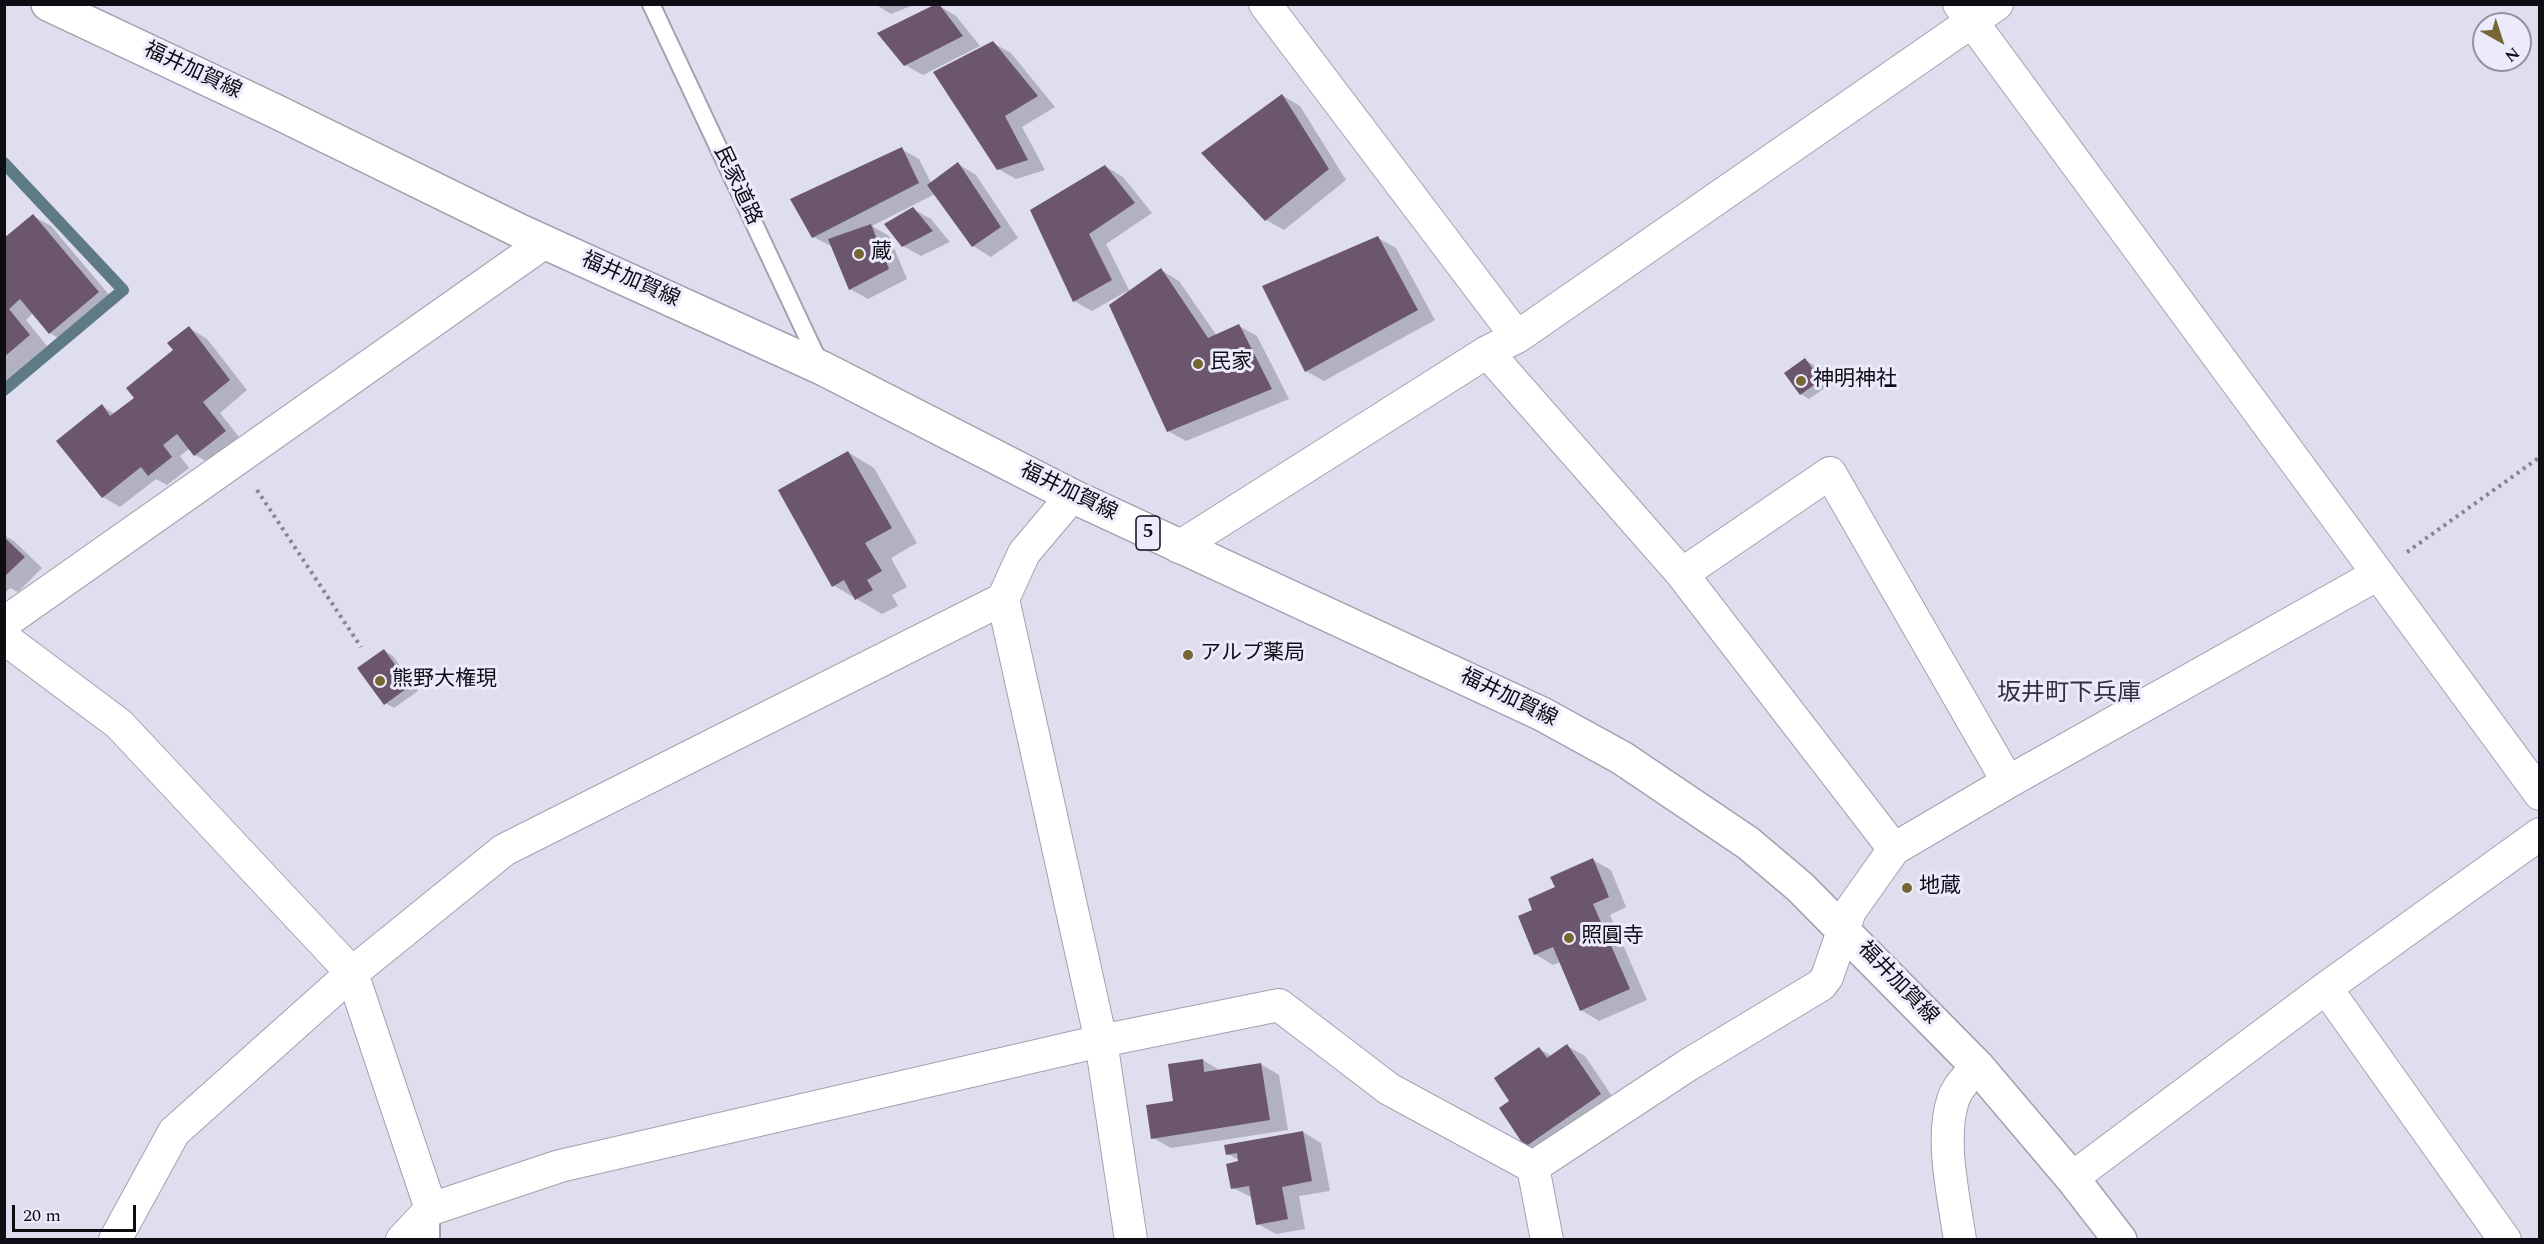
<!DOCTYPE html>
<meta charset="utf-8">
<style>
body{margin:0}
#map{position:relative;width:2544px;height:1244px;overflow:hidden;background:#dfdeef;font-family:Spectral,serif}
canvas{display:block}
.frame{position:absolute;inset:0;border:6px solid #0e0d13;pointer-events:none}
.north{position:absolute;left:2472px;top:12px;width:60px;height:60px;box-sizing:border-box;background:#ecebfc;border:2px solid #93929f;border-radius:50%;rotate:141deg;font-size:16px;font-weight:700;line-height:24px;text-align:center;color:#0e0d13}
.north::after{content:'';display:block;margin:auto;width:21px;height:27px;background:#756634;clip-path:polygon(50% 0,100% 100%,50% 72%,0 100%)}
.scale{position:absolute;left:12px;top:1205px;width:124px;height:27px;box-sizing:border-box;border:3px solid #0e0d13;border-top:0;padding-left:8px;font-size:18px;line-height:21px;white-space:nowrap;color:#0e0d13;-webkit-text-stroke:4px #ecebfc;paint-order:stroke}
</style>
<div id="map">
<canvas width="2544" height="1244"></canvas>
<div class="frame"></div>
<div class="north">N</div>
<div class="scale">20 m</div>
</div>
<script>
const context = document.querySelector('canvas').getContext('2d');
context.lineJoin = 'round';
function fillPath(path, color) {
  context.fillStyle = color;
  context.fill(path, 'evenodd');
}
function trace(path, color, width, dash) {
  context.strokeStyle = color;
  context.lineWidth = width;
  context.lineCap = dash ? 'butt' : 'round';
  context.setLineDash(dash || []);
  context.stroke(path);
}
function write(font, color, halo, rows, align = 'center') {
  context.font = font + ' Spectral,"Noto Sans JP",serif';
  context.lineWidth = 6;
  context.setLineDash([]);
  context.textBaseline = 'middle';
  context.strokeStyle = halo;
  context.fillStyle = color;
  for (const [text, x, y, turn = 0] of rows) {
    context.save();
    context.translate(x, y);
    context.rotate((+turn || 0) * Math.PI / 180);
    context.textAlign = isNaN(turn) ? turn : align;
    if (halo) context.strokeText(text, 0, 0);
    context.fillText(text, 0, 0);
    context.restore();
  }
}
fillPath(new Path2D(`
 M875,4H916L891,14Z
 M938,5L956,16L980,46L923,75L905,65Z
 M993,43L1011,53L1055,107L1022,127L1045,170L1016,179L998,169Z
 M1282,95L1300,106L1346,180L1284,230L1266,220Z
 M901,149L919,159L931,183L958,164L976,175L1018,238L991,257L973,246L935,194L872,226L889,236L907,279L868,299L850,289L833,247L813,237Z
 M1105,166L1123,177L1152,213L1106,244L1130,292L1161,270L1179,281L1217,336L1239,326L1257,336L1289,399L1186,441L1168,431L1128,293L1127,291L1092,311L1074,301L1031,210Z
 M913,209L931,219L950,242L921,256L903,246Z
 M33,216L51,226L116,303L68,344L50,333L33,313L26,320L47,346L4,382V240Z
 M1378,238L1396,248L1435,320L1324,381L1306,371Z
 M189,328L207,339L247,390L220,413L243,442L213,465L195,455L190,448L180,456L189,468L167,485L156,479L120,507L103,497L102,406L115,414L136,398L175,350Z
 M1805,360L1814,365L1829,385L1809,399L1801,394Z
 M848,452L874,468L917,543L891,558L907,587L892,595L898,606L882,614L833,585Z
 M4,535L14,541L42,568L18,592L10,588L4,594Z
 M384,651L393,656L418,691L394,708L385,703Z
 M1593,860L1611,870L1626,907L1610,915L1647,1000L1599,1021L1581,1010L1561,962L1553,965L1535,954L1534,911L1557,888Z
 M1567,1046L1585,1056L1618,1105L1544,1156L1526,1146L1511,1101L1539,1049L1552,1056Z
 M1203,1060L1221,1071L1261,1064L1279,1075L1288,1130L1171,1148L1153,1138Z
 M1303,1132L1321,1143L1330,1191L1299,1196L1305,1229L1276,1234L1258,1224L1253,1198L1233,1188L1242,1162L1228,1154Z`), '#0003');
trace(new Path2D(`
 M4,163L123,290L4,390`), '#5e7a85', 12);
fillPath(new Path2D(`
 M936,4H939L963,36L904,66L877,33Z
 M993,41L1038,96L1005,116L1028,160L997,170L933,72Z
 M1282,94L1329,169L1265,221L1201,153Z
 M902,147L919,183L812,238L790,199Z
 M958,162L1001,227L972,247L927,185Z
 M1105,165L1135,203L1089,234L1112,280L1073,302L1030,210Z
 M913,207L933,231L902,247L884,224Z
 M33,214L99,292L49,334L20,299L9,309L30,335L4,357V238Z
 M871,224L889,269L849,290L828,239Z
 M1378,236L1418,310L1305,372L1262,286Z
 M1161,268L1208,338L1239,324L1272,389L1167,432L1109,305Z
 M189,326L230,380L203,402L226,431L194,456L177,434L163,445L172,457L148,476L141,467L102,498L56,441L102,404L110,416L134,398L126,388L173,350L167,343Z
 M1805,358L1821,380L1800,395L1784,373Z
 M848,451L892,528L865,543L882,571L867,580L873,590L855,600L844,580L832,587L778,490Z
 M4,537L25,557L4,577Z
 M384,649L410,686L384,705L357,668Z
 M1593,858L1609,897L1593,904L1630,989L1580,1011L1553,947L1534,955L1518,916L1532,910L1528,899L1555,887L1550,877Z
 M1567,1044L1601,1094L1525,1147L1499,1108L1509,1101L1494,1078L1539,1047L1547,1058Z
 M1203,1059L1204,1072L1261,1063L1270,1120L1151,1139L1146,1105L1173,1101L1168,1064Z
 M1303,1131L1312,1181L1282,1187L1288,1219L1256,1225L1249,1186L1231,1189L1226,1164L1238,1161L1237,1153L1226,1155L1224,1145Z`), '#6b566e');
const service = new Path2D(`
 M651,4L820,364
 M431,1240V1210`);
const minor = new Path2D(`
 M1265,4L1517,337
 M1959,4L2540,794
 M1487,352L1682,574L1894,849
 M1072,496L1024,553L1003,599L1101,1041L1131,1240
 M1179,547L1487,352L1517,337L1997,4
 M1682,574L1830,473L2008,782
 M4,623L545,242
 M4,638L119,724L352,973L431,1209
 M2326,988L2505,1240
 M1533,1167L1547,1240
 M2072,1178L2326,988L2540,834
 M115,1240L174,1132L352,973L504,850L1003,599
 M402,1240L431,1209L560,1166L1101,1041L1279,1005L1389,1089L1533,1167L1688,1065L1821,985L1827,977L1850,911L1894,849L2008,782L2378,574
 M1960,1240C1954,1198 1940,1140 1953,1100C1957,1087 1968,1077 1977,1066`);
const primary = new Path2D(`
 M48,4L273,110L522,232L822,368L1072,496L1542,714L1622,758L1748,843L1800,887L1977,1066L2072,1178L2120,1240`);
trace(service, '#a2a1b1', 20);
trace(minor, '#a2a1b1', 34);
trace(primary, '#a2a1b1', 36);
trace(new Path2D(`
 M257,490L361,647
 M2407,552L2540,457`), '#858490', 4, [3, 4.5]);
trace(service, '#fff', 16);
trace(minor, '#fff', 32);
trace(primary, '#fff', 33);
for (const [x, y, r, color] of [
 [859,254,6,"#756634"],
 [1198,364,6,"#756634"],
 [1801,381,6,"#756634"],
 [1188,655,6,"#756634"],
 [380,681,6,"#756634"],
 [1907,888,6,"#756634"],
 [1569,938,6,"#756634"]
]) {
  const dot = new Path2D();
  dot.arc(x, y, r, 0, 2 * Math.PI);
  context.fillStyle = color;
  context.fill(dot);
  trace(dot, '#ecebfc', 2);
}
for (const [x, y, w] of [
 [1148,533,24]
]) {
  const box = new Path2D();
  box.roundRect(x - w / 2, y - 17, w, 34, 4.5);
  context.fillStyle = '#ecebfc';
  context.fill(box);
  trace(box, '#0e0d13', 1.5);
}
write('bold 20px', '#0e0d13', null, [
 ["5",1148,533]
]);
write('21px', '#0e0d13', '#ecebfc', [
 ["福井加賀線",192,72,25],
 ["民家道路",736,186,65],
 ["福井加賀線",630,281,24],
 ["福井加賀線",1068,493,26],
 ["福井加賀線",1508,699,26],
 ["福井加賀線",1897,984,46]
]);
write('21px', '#0e0d13', '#ecebfc', [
 ["蔵",871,254],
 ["民家",1210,364],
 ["神明神社",1813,381],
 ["アルプ薬局",1200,655],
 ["熊野大権現",392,681],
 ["地蔵",1919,888],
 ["照圓寺",1581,938]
], 'left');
write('24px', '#32313e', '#ecebfc', [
 ["坂井町下兵庫",2069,695]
]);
</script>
